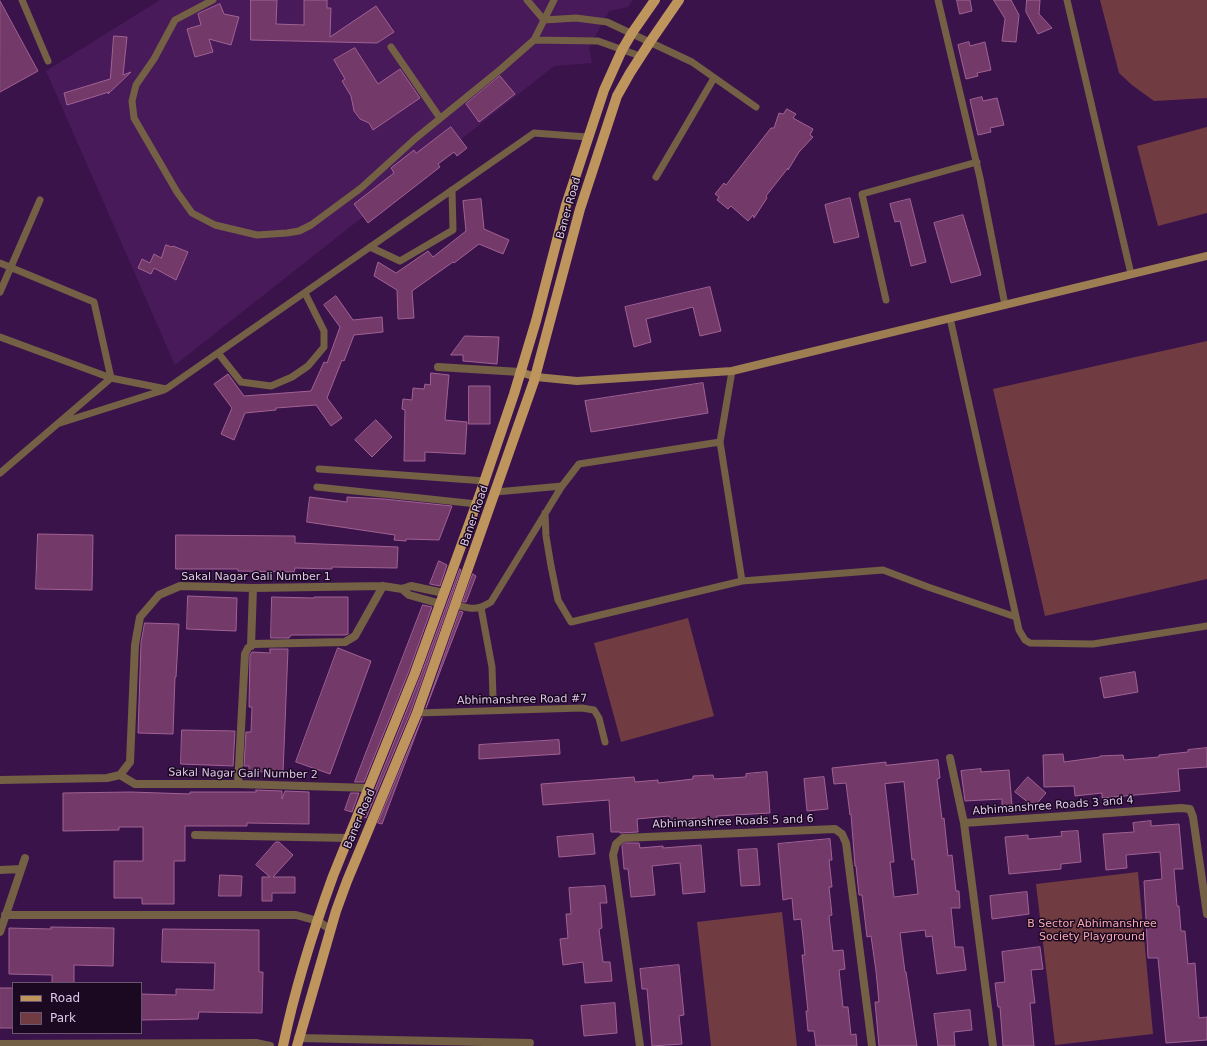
<!DOCTYPE html>
<style>
body{margin:0}
#map{position:relative;width:1207px;height:1046px;overflow:hidden;background:#3b134b;font-family:"DejaVu Sans",sans-serif}
canvas{display:block}
.legend{position:absolute;left:12px;top:982px;width:130px;height:52px;box-sizing:border-box;background:#1a0921;border:1px solid #695571;margin:0;padding:5px 7px;list-style:none;font-size:12px;color:#dfc8ea}
.legend li{display:flex;align-items:center;gap:8px;height:20px}
.legend b{width:20px;border:1px solid #695571}
</style>
<div id="map">
<canvas width="1207" height="1046"></canvas>
<ul class="legend">
<li><b style="height:5px;background:#bd955d"></b>Road</li>
<li><b style="height:11px;background:#713c41"></b>Park</li>
</ul>
</div>
<script>
const context = document.querySelector('canvas').getContext('2d');
context.lineJoin = 'round';
function fillPath(path, color) {
  context.fillStyle = color;
  context.fill(path, 'evenodd');
}
function trace(path, color, width, dash) {
  context.strokeStyle = color;
  context.lineWidth = width;
  context.lineCap = dash ? 'butt' : 'round';
  context.setLineDash(dash || []);
  context.stroke(path);
}
function write(font, color, halo, rows, align = 'center') {
  context.font = font + ' "DejaVu Sans",sans-serif';
  context.lineWidth = 3;
  context.setLineDash([]);
  context.textBaseline = 'middle';
  context.strokeStyle = halo;
  context.fillStyle = color;
  for (const [text, x, y, turn = 0] of rows) {
    context.save();
    context.translate(x, y);
    context.rotate((+turn || 0) * Math.PI / 180);
    context.textAlign = isNaN(turn) ? turn : align;
    if (halo) context.strokeText(text, 0, 0);
    context.fillText(text, 0, 0);
    context.restore();
  }
}
fillPath(new Path2D(`
 M160,0H633L628,7L609,11L589,48L592,63L554,66L175,365L46,71Z`), '#481a59');
fillPath(new Path2D(`
 M1100,0H1207V98L1154,101L1132,85L1119,73Z
 M1207,127V213L1158,226L1137,146Z
 M1207,341V579L1045,616L993,389Z
 M688,618L714,716L621,742L594,643Z
 M1138,872L1153,1034L1055,1045L1036,884Z
 M782,912L797,1046H711L697,922Z`), '#713c41');
const building = new Path2D(`
 M251,0H277L276,24L304,25V0H327V8H331L330,37L376,6L394,32L377,43L251,40Z
 M957,0H970L972,11L960,14Z
 M994,0H1011L1019,15L1016,42L1002,41L1005,19Z
 M1027,0H1040L1039,14L1052,28L1038,34L1026,12Z
 M0,1L38,71L0,92Z
 M220,4L224,14L239,17L231,45L209,39L213,52L195,57L187,29L201,25L198,14Z
 M114,36L127,37L123,75L131,72L108,94L109,92L67,105L64,93L110,79Z
 M969,42L970,46L985,42L991,70L977,73L978,76L966,79L958,45Z
 M355,48L378,84L400,69L420,98L373,130L369,123L360,119L354,111L351,96L342,81L345,79L334,60Z
 M500,76L515,94L479,122L466,104Z
 M982,97L983,101L997,98L1004,125L990,128L991,132L978,135L970,100Z
 M787,109L796,114L793,118L813,129L810,135L813,137L799,152L788,170V168L766,196L767,198L754,218L753,215L748,221L731,206L728,209L717,200L719,197L715,194L724,183L726,185L771,128H774L779,113L783,114Z
 M451,127L467,148L457,156L454,152L438,164L440,167L368,223L354,204L394,173L391,168L414,150L416,153Z
 M850,198L859,237L834,243L825,205Z
 M481,199L484,229L509,240L503,254L479,244L454,263L453,262L412,291L414,318L398,319L397,290L374,276L378,262L396,273L428,251L433,257L466,231L463,201Z
 M910,199L926,262L911,266L900,221L895,222L890,204Z
 M963,215L981,275L951,283L934,223Z
 M166,245L172,247L173,246L188,252L176,280L154,268L151,274L138,268L142,259L150,263L154,254L161,258Z
 M710,287L721,331L700,336L693,307L646,319L651,342L634,347L625,307Z
 M336,296L353,320L382,317L383,332L354,335L344,361L342,360L327,398L342,418L331,426L316,405L276,408V410L245,413L234,440L221,434L232,408L214,384L228,374L244,396L311,391L324,362L327,363L340,327L324,305Z
 M465,336L499,337L497,364L463,361V355H451Z
 M431,373L449,375L445,420L467,422L465,454L425,452V461H404L405,410L402,409L403,399L412,400L413,388L424,389L425,384L430,385Z
 M703,383L708,413L591,432L585,401Z
 M469,386H490V424H469Z
 M376,420L392,437L372,457L355,440Z
 M310,497L347,502V497L384,499L452,506L439,540L406,539V541L394,540L395,535L307,522Z
 M38,534L93,535L92,590L36,589Z
 M176,535L295,536V543L398,547L397,568L332,567V569L295,568L294,572L238,571V569H176Z
 M439,561L447,565L440,586L430,584Z
 M460,569L461,570L411,711L366,818L364,817L421,675Z
 M473,574L476,576L466,602H463Z
 M188,596L237,598L236,631L187,629Z
 M272,597L314,598V597H348V634L345,635H291L289,638H271Z
 M423,605L432,607L409,671L364,782H355Z
 M460,611L463,612L426,708Z
 M145,623L179,624L176,677H175L173,734L138,733L141,643Z
 M338,648L371,661L330,774L296,762Z
 M270,649H288L283,773L249,771V766H244L246,732H251L252,707H249L250,655L252,652L270,653Z
 M1135,672L1138,692L1104,698L1100,678Z
 M422,718L382,824L378,823Z
 M182,730L235,731L233,766L181,764Z
 M559,740L560,754L479,759V745Z
 M1207,748V767L1178,769L1180,791L1102,798V793L1075,796L1074,786L1044,787L1043,755L1063,754L1064,762L1100,757V756L1123,755L1124,760L1159,757V755L1188,752V750Z
 M938,760L940,778L937,779L942,819L944,818L948,856L952,855L956,891H959L960,908H951L955,947H963L966,970L937,974L932,936L926,937L925,930L900,933L905,972H906L917,1046H879L875,1002H879L876,971L871,936L867,937L862,895H859L856,866H855L851,814L850,815L846,783L834,784L832,768L886,762V765ZM904,782L912,860L914,859L918,894L894,897L890,862H894L885,784Z
 M981,769V772L1009,770L1012,806L1002,807V799L965,801L961,771Z
 M767,772L770,813L717,816V819L696,821V818L669,821V816L637,819L638,832L620,833V832H611L609,800L543,805L541,784L634,777L635,782L658,780V783L693,779V776L713,775L714,779L746,777V774Z
 M824,777L828,809L807,811L804,779Z
 M1028,777L1046,793L1034,807L1015,792Z
 M256,790L282,791V799L285,791L309,792V824L247,823V826H185V861H174V904H142V898H114V861H143V827H119V830L63,831V793L131,792L190,794V792H256Z
 M351,793H359L352,812L345,810Z
 M1151,821V826L1179,824L1183,869H1174L1177,906H1179L1181,931H1185L1188,964L1195,963L1199,1018L1207,1017V1040L1166,1043L1158,958H1148L1144,881L1162,879L1160,852L1126,855L1127,868L1106,870L1103,834L1134,832L1133,823Z
 M1078,831L1081,862L1061,864V869L1009,874L1005,837L1028,835V839L1062,836L1061,832Z
 M593,834L595,854L559,857L557,837Z
 M830,839L832,860H829L832,887H829L832,915L829,916L833,951L843,950L845,969L839,970L843,1007H848L851,1035L856,1034L857,1046H816L814,1031H808L806,1011H808L802,955H805L801,919L794,920L792,898L783,900L778,844Z
 M276,842H279L293,855L273,877H295V893H272V901H262V877H270L256,865Z
 M625,843H639L640,848L663,846V848L701,845L705,892L683,894L680,863L652,866L655,895L631,897L628,869H624L622,846Z
 M757,849L760,885L741,886L738,850Z
 M220,875L242,876L241,896H219Z
 M605,886L607,903H600L602,928L599,929L603,962H610L612,981L585,983L583,962L563,965L560,939L568,938L566,914H571L569,888Z
 M1027,892L1029,914L992,919L990,896Z
 M51,927L114,928L113,966L74,965V983H52V975L9,974V928L51,929Z
 M163,929L259,930V972H263L262,1013L199,1012L198,1019L141,1020V994L176,995V989L214,990L215,963L162,962Z
 M1040,947L1043,969L1031,970L1035,1003H1030L1034,1046H1003L1000,1007H998L995,983L1005,982L1002,952Z
 M679,965L684,1015L679,1016L682,1044L652,1046L647,989H642L640,969Z
 M0,988H13V1028H0Z
 M615,1003L617,1033L584,1036L581,1006Z
 M970,1010L972,1030L954,1032L955,1046H938L934,1014Z`);
fillPath(building, '#733968');
trace(building, '#a06293', 1);
trace(new Path2D(`
 M22,0L48,61
 M213,0L175,20L154,59L136,85L132,101L134,118L177,192L192,213L215,225L257,235L287,233L299,231L311,225L361,188L416,138L501,69L534,40L554,0
 M527,0L544,20
 M938,0L980,178L1005,305
 M1067,0L1131,274
 M544,20L576,18L607,22L692,62L756,107
 M534,40L598,41L640,56
 M391,47L440,118
 M656,177L714,78
 M370,247L400,261L453,230L452,190
 M0,263L94,302L111,378
 M0,292L40,200
 M886,300L862,194L977,162
 M950,318L1019,630L1025,640L1030,643L1093,644L1207,626
 M0,337L111,378
 M218,353L241,382L271,386L292,377L308,366L324,347V331L305,293
 M60,423L164,390
 M319,469L485,481
 M0,473L111,378L166,389L534,133L587,137
 M317,487L477,504
 M496,492L562,486
 M545,513L546,536L551,566L558,600L571,622L742,581L720,442
 M742,581L883,570L928,587L1016,617
 M456,605C472,609 476,611 491,602L562,486L579,464L720,442L732,371
 M481,608L492,667L493,698
 M417,713L582,708L594,710L599,718L605,742`), '#736045', 7);
trace(new Path2D(`
 M438,367L520,372
 M402,589L409,595L441,604
 M251,646L253,588
 M950,758L964,823
 M120,775L135,784H238L369,788
 M0,780L107,778L120,775L130,762L135,645L140,617L159,595L180,586L253,588L383,586L402,589L411,586L444,593
 M238,784L245,654L248,648L253,644L345,642L355,636L383,586
 M195,835L348,838
 M0,870L21,869
 M5,915H296L318,921L331,930
 M0,932L25,858
 M298,1038L530,1043
 M0,1044L256,1043L270,1046
 M640,1046L613,855L616,844L623,838L835,829L842,834L846,843L872,1046
 M993,1046L964,823L1181,808L1190,809L1193,817L1207,914`), '#736045', 8);
trace(new Path2D(`
 M520,372L536,377L577,381L732,371L1207,256`), '#9d7e53', 8);
trace(new Path2D(`
 M283,1046C295,988 313,931 333,876L415,673L480,494L514,394L536,321L566,205L604,90L622,50L632,33L655,0
 M297,1046L336,911L347,881L417,713L534,381L580,209L617,96L630,73L650,42L679,0`), '#bd955d', 10);
write('11px', '#dfc8ea', '#1a0921', [
 ["Baner Road",569,208,-74],
 ["Baner Road",475,516,-71],
 ["Sakal Nagar Gali Number 1",256,577],
 ["Abhimanshree Road #7",522,700,-1],
 ["Sakal Nagar Gali Number 2",243,774,1],
 ["Abhimanshree Roads 3 and 4",1053,806,-4],
 ["Baner Road",360,819,-67],
 ["Abhimanshree Roads 5 and 6",733,822,-2]
]);
write('11px', '#f7a8ad', '#1a0921', [
 ["B Sector Abhimanshree",1092,924],
 ["Society Playground",1092,937]
]);
</script>
